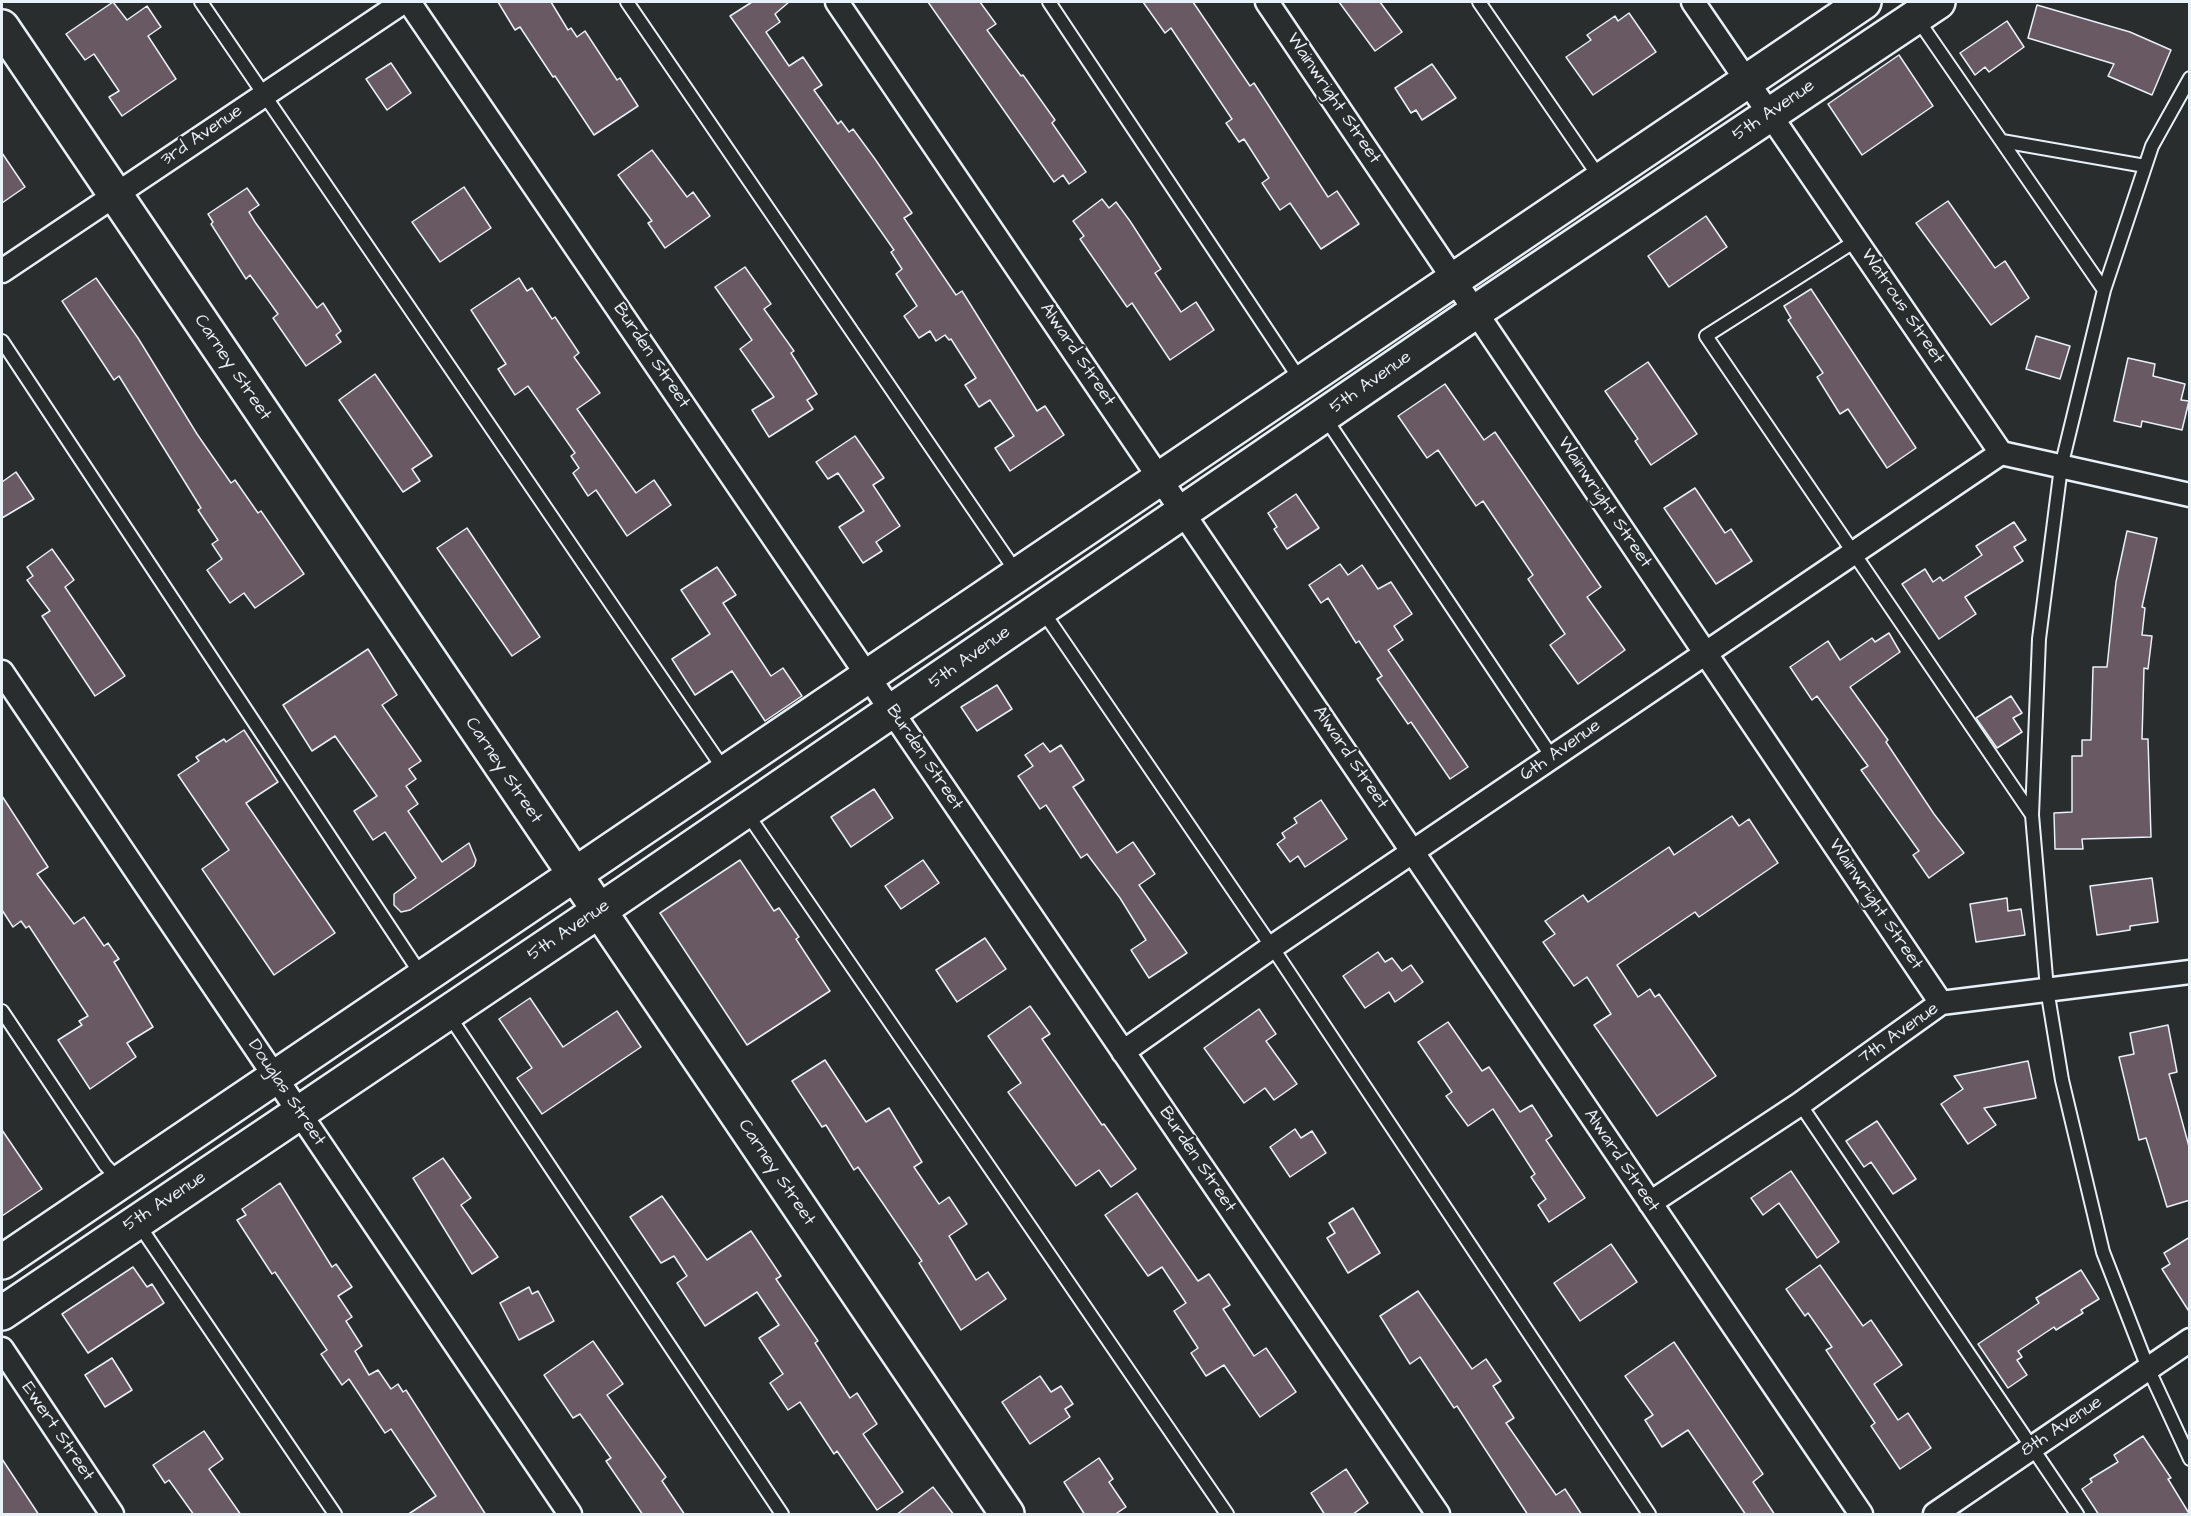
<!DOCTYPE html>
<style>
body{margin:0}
#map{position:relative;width:2191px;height:1516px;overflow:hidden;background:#2a2d2e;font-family:"Architects Daughter",sans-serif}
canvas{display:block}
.frame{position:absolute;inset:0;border:3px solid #e8f1f8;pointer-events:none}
</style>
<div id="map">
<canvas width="2191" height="1516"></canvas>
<div class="frame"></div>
</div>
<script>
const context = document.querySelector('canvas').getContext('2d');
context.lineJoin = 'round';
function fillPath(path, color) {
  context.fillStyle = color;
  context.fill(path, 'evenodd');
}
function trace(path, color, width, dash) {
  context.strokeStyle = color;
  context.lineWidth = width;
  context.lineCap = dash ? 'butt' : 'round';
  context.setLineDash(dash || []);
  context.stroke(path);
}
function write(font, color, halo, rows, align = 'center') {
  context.font = font + ' "Architects Daughter",sans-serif';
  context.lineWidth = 4.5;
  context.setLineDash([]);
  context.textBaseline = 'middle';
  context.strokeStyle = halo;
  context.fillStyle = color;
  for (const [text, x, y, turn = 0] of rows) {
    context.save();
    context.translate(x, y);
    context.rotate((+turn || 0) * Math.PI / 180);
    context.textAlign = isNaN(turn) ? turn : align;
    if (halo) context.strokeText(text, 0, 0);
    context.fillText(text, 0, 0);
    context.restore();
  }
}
const building = new Path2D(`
 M113,2L127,20L147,6L161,27L148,36L176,79L122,116L109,97L119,91L94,54L85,60L66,34Z
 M498,2H551L568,30L571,28L577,37L585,31L617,80L620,78L638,106L594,135L555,76L553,77L520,27L515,30Z
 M752,2H789L775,14L780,22L766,32L789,66L803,57L822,85L814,90L838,124L841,121L849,132L853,129L875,159L912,213L904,218L956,295L962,291L1037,411L1045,406L1064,435L1010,471L995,448L1014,436L990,400L979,407L965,385L976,378L951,339L949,340L945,335L936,341L930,331L919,338L904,316L917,306L896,274L902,269L891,252L894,250L730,16Z
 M928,2H980L996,24L987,30L1021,76L1023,75L1055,120L1052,123L1086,172L1069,184L1063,175L1054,182Z
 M1143,2H1193L1250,86L1254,83L1328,197L1337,191L1359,224L1321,249L1290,203L1280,210L1262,183L1269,178L1244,139L1239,142L1226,123L1232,119L1171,28L1165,33Z
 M1339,2H1380L1402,32L1375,51Z
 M2037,5L2130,32L2171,50L2152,95L2108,76L2114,64L2028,38Z
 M1629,13L1656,52L1593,95L1566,57L1591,40L1587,35L1615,16L1618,21Z
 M2007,21L2024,47L1989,72L1985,67L1975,75L1960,53Z
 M1899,55L1933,106L1862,155L1828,104Z
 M391,63L411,93L387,110L366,79Z
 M1432,64L1456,98L1422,120L1416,110L1411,113L1395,88Z
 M652,150L687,197L693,192L710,216L665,248L648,223L652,221L618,175Z
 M2,153L25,187L2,203Z
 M464,187L491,228L440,262L412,222Z
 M247,188L259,205L249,212L255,222L317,308L323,303L341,331L336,335L341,342L306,366L273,318L278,314L250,275L246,279L211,224L213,222L208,214Z
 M1102,199L1109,208L1116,202L1130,221L1161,269L1155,273L1181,312L1196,302L1214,330L1170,360L1132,303L1127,307L1080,239L1084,236L1073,221Z
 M1948,201L1995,268L2005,261L2029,298L1991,325L1916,223Z
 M1706,216L1727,247L1669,287L1648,256Z
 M745,267L771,304L764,309L794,351L791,353L817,394L807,400L813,409L769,437L752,410L774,397L740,349L752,340L715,287Z
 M96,278L138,338L197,434L231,483L235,480L258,513L261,511L304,574L255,608L244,593L230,603L207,570L222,559L212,544L218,540L198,510L201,508L119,376L114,380L62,301Z
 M519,278L527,291L532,288L552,319L555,317L579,353L574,357L600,393L577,409L636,493L654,480L671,505L627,536L596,490L588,496L573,473L579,468L571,456L575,453L528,386L515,395L498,369L506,364L471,310Z
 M1811,289L1916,448L1887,468L1848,409L1840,414L1817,377L1823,373L1788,320L1791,318L1784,306Z
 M2036,336L2070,346L2060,379L2026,369Z
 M2128,358L2155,364L2153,376L2185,384L2181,400L2189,401L2182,430L2142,421L2141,427L2114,421Z
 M1648,362L1697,434L1651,465L1635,441L1638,439L1605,391Z
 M375,374L432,456L412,469L420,481L403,492L339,400Z
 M1445,384L1484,440L1495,432L1601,587L1587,597L1625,650L1578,684L1550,645L1565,634L1528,579L1533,575L1483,501L1476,506L1438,450L1427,458L1398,416Z
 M855,436L884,478L873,485L900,526L876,542L882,551L863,563L839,527L864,511L838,473L828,479L816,462Z
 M16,472L34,499L2,518V482Z
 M1695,488L1725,533L1731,529L1752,561L1716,584L1664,508Z
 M1296,494L1319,528L1287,549L1274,529L1277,527L1268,513Z
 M2014,522L2026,540L2014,547L2023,561L1965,597L1976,614L1939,639L1902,584L1925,569L1933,582L1940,577L1943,581L1982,555L1976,546Z
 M467,528L540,637L512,656L437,548Z
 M2127,531L2157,538L2142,607L2145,608L2142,635L2152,636L2148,669L2144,668L2142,739H2148L2151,837L2082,839L2083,849H2055L2054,813L2072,812V756H2082V740H2091L2093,667H2107L2116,582Z
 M52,549L74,580L65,587L125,676L95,696L42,616L50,611L27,580L33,576L27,567Z
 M1340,564L1348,575L1362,565L1378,589L1391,582L1412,614L1394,626L1403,640L1388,650L1468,767L1450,779L1411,722L1408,724L1377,679L1382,676L1359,641L1356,643L1328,598L1321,603L1309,585Z
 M717,567L736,595L723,603L771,676L783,668L802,696L765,721L732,671L695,695L672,659L710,634L681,590Z
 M1889,633L1900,652L1850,687L1888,740L1886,742L1934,814L1964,853L1929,878L1913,855L1919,851L1861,770L1868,766L1817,696L1812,700L1790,667L1828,641L1840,660L1872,638L1875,642Z
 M368,649L397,695L382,705L421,761L409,769L416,779L406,786L418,804L408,811L442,862L469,843L476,860L474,866L410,910L401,912L394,905V894L416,878L385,832L373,840L354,811L377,796L335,736L312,751L283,705Z
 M997,685L1012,709L977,731L961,707Z
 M2011,696L2022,713L2013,718L2022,732L1997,748L1976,718Z
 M244,730L278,782L246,803L335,933L274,975L202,869L229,850L178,775L199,761L196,757L224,739L226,742Z
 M1043,743L1050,752L1061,745L1084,780L1073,787L1117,853L1133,842L1155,874L1139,885L1187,953L1149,978L1131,950L1146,940L1120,898L1087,854L1081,858L1046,805L1040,809L1018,776L1033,766L1025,755Z
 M874,789L893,818L851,847L831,817Z
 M2,796L48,867L37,874L74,924L84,917L104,946L108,943L119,959L114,962L153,1027L127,1043L136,1057L90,1089L58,1040L82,1025L79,1021L88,1016L29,926L26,928L21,921L13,927L2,910Z
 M1321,800L1347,839L1305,867L1298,856L1290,862L1277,844L1285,838L1282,833L1297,823L1294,818Z
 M1732,816L1739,826L1749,819L1778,863L1699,917L1695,912L1617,965L1638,997L1650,989L1655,997L1659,994L1716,1076L1657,1116L1594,1025L1611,1014L1587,977L1574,986L1543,942L1555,934L1545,921L1583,895L1588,902L1669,847L1674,855Z
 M740,860L774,911L779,908L799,937L796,939L830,991L747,1045L660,913Z
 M923,860L939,883L901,909L885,886Z
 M2152,878L2158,922L2130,926V930L2097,935L2090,886Z
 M2007,898L2008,911L2021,909L2025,935L1976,942L1970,904Z
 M985,938L1006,969L957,1002L936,970Z
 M1378,952L1385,962L1392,958L1402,971L1411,965L1423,982L1395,1002L1389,992L1365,1008L1343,976Z
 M530,998L563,1047L617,1011L641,1047L542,1114L517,1078L532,1068L499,1019Z
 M1030,1006L1050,1034L1042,1039L1102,1125L1104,1124L1136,1169L1111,1187L1099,1170L1076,1186L1008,1092L1021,1083L988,1036Z
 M1259,1009L1276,1034L1266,1041L1297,1084L1274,1100L1265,1088L1244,1103L1204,1048Z
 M1448,1022L1482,1071L1489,1067L1520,1112L1532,1105L1552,1136L1546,1140L1585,1198L1549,1222L1538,1205L1546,1199L1531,1177L1535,1174L1493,1109L1468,1126L1446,1096L1452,1092L1418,1042Z
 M2168,1025L2177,1072L2169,1074L2190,1150V1200L2167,1207L2146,1138L2139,1140L2119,1057L2134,1054L2130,1033Z
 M825,1060L866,1122L889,1108L922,1162L914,1167L939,1204L949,1197L967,1224L949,1236L976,1280L988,1272L1006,1299L961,1330L919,1263L922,1261L884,1205L858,1167L854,1170L826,1125L822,1127L792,1081Z
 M2028,1061L2036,1098L1984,1108L1996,1125L1968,1144L1941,1104L1963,1089L1954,1076Z
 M1877,1121L1916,1179L1893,1194L1871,1162L1864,1167L1846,1141Z
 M1295,1129L1301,1138L1312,1131L1326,1153L1290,1177L1270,1147Z
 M2,1130L42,1189L2,1216Z
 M443,1158L471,1198L461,1205L498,1257L472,1274L413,1178Z
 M1791,1171L1839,1242L1817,1258L1779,1203L1763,1215L1751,1198Z
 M280,1183L332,1267L336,1264L352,1287L338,1296L352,1317L346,1321L362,1346L355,1351L369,1375L378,1370L391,1389L398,1384L403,1392L406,1390L486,1515H407L436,1496L391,1429L385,1433L349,1379L342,1385L321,1354L327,1350L275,1272L272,1274L237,1220L246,1215L242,1209Z
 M1137,1193L1198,1281L1209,1274L1230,1305L1223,1309L1254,1356L1266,1348L1296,1392L1260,1417L1224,1365L1206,1376L1191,1353L1198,1348L1174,1311L1186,1303L1162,1267L1148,1276L1105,1215Z
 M662,1196L707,1260L751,1231L781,1276L776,1279L818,1341L815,1343L850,1398L857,1393L877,1424L863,1434L903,1492L877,1510L837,1451L834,1454L800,1402L788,1410L770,1383L783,1374L759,1338L779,1325L757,1292L705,1326L677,1283L687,1276L674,1256L661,1263L630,1217Z
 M1353,1208L1380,1253L1348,1273L1327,1238L1335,1233L1329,1223Z
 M2190,1237V1313L2162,1269L2170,1264L2164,1253Z
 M1611,1244L1637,1282L1580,1321L1554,1283Z
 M1820,1265L1863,1326L1871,1320L1902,1365L1874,1384L1898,1420L1908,1413L1931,1448L1900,1469L1871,1426L1875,1423L1826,1350L1832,1347L1808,1313L1805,1316L1786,1289Z
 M133,1267L147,1287L152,1284L164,1303L88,1353L62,1314Z
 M2081,1270L2099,1299L2081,1310L2083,1313L2056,1330L2054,1327L2018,1351L2022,1357L2017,1360L2027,1375L2008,1388L1978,1344L2039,1303L2036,1298Z
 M529,1287L532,1294L538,1291L554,1321L519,1340L500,1303Z
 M1418,1291L1472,1369L1486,1359L1501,1381L1493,1386L1514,1418L1506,1423L1556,1495L1565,1489L1582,1515H1528L1457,1406L1454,1408L1420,1357L1410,1364L1380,1316Z
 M593,1341L623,1384L607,1395L666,1477L662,1481L685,1515H643L606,1461L611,1458L580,1414L573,1418L544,1375Z
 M1674,1342L1763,1474L1753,1482L1775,1515H1746L1688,1430L1662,1447L1645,1420L1653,1415L1625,1376Z
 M112,1358L132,1390L105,1407L85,1375Z
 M1040,1376L1051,1392L1061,1386L1073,1404L1065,1409L1070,1417L1030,1444L1002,1402Z
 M204,1431L223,1459L209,1469L241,1515H194L169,1480L165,1483L153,1465Z
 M2143,1436L2171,1478L2168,1479L2190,1515H2099L2082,1489L2092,1482L2090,1479L2118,1462L2114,1455Z
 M1099,1458L1113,1479L1109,1482L1126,1507L1114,1515H1085L1064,1482Z
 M2,1459L39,1515H2Z
 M1346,1469L1368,1503L1352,1515H1325L1311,1493Z
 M933,1487L954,1515H896Z`);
fillPath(building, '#695963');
trace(building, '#e8f1f8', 1.5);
const lane = new Path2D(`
 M201,2L725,771
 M627,2L1017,573
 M1049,2L1301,381
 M1479,2L1600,178
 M1916,17L2104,290
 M2190,78L2152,146L2104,290L2061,467L2039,639L2032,815L2047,989L2062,1080L2103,1252L2148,1368L2190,1459
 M2002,141L2145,166
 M1857,240L1706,336L2032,815
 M2,341L422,976
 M1324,416L1552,757
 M1042,610L1272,947L1649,1514
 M746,812L1227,1514
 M2,1011L105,1165L120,1181
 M448,1014L782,1514
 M1800,1104L2077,1514
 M137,1222L335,1514`);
const street = new Path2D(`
 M409,2L1438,1514
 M837,2L1861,1514
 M1267,2L1941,1003
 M1693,2L2001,453L2190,495
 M2,271L403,2
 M2,672L570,1514
 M1123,1052L1272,947L2001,453
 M1650,1203L1800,1104L1941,1003L2190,972
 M2,1349L112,1514
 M1935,1514L2190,1340`);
const secondary = new Path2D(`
 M2,27L1007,1514
 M2,1262L1864,2
 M2,1313L624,894L1475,312L1938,2`);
trace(lane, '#e8f1f8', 16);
trace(street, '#e8f1f8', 27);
trace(secondary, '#e8f1f8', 38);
trace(lane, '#2a2d2e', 12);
trace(street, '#2a2d2e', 22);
trace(secondary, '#2a2d2e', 33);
write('18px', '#e8f1f8', '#2a2d2e', [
 ["Wainwright Street",1333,99,56],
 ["5th Avenue",1774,111,-34],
 ["3rd Avenue",202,136,-34],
 ["Watrous Street",1902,307,56],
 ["Alward Street",1077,355,56],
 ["Burden Street",651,356,56],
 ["Carney Street",232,368,56],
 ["5th Avenue",1371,383,-35],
 ["Wainwright Street",1604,503,56],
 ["5th Avenue",970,658,-35],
 ["6th Avenue",1561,751,-35],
 ["Burden Street",924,758,56],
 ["Alward Street",1350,758,56],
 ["Carney Street",503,771,56],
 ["Wainwright Street",1875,905,56],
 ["5th Avenue",569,931,-34],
 ["7th Avenue",1899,1034,-35],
 ["Douglas Street",286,1093,56],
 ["Burden Street",1197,1160,56],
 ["Alward Street",1621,1161,56],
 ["Carney Street",776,1173,56],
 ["5th Avenue",165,1202,-33],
 ["8th Avenue",2062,1427,-34],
 ["Ewert Street",57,1432,56]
]);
</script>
